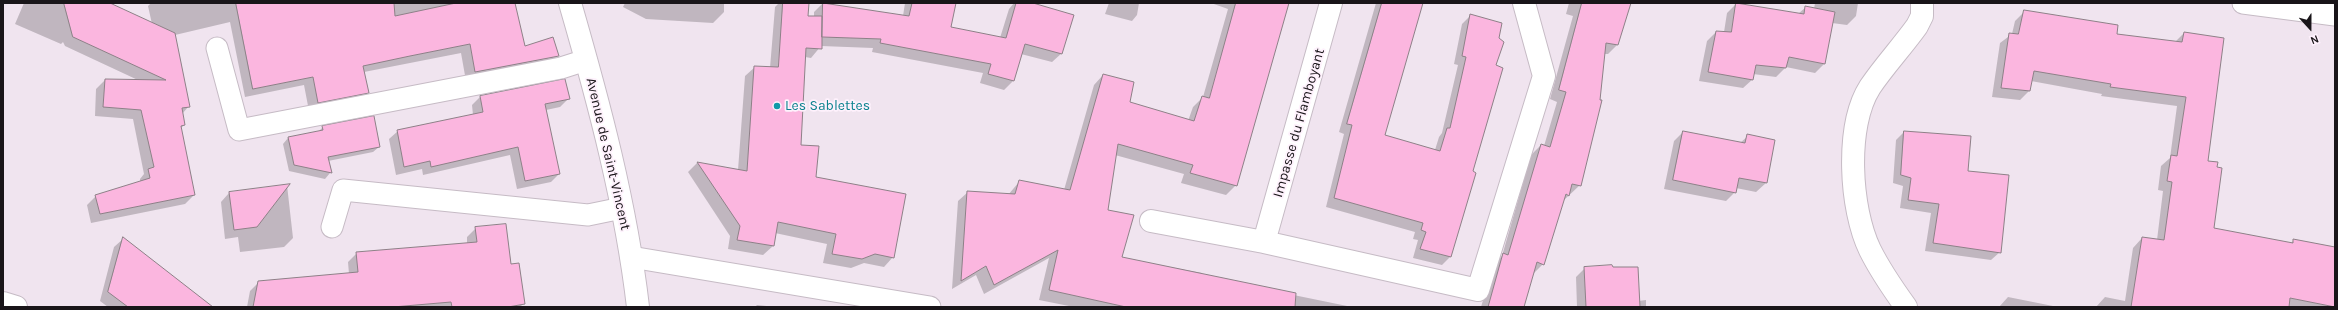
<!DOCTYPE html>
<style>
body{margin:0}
#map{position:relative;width:2338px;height:310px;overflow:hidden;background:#f0e4ef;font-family:Karla,sans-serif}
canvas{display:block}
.frame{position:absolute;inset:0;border:4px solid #191519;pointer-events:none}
.north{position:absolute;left:2290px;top:8px;width:40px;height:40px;-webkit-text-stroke:3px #fef1fc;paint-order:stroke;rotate:159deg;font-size:11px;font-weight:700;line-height:16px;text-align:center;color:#191519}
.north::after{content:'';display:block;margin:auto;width:14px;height:18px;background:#191519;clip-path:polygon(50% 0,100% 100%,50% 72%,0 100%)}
</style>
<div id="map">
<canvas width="2338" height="310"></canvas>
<div class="frame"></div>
<div class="north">N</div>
</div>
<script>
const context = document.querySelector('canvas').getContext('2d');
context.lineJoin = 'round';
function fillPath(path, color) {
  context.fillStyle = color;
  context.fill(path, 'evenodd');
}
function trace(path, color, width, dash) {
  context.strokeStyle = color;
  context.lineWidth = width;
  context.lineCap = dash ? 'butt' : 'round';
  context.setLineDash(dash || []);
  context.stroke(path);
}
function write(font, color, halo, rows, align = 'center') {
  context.font = font + ' Karla,sans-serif';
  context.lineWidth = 3.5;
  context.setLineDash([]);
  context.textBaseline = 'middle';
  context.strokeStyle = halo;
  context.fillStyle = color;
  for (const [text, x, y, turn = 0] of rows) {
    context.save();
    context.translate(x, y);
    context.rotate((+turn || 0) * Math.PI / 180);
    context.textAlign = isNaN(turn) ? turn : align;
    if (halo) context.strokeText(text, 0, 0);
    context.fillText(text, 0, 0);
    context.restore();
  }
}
fillPath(new Path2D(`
 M24,3H106L152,24L148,6L151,3H514L524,47L557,56L549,65L466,81L461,53L364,72L368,92L359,101L309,111L304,85L245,97L230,22L175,35L189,106L182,114L184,125L180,129L194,195L185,204L91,223L87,205L96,196L140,182V179L144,174L133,119L95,116L96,89L105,80L140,81L65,46L63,42L61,44L15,24Z
 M625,3H724V12L713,23L646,19L623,7Z
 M779,3H808L807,17H814V12L823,3L903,16L905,3H955L949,28L1000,38L1009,9L1014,3H1030L1062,53L1052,62L1021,54L1013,81L1004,90L980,83L983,73L872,52L873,48L821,46L811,58L805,57L800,146L815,178L893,257L884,267L864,263L851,268L823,263L827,244L775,233L773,246L763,255L728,249L730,236L688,172L697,163L738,170L745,76L755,67L770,68L775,7Z
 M1109,3H1139L1137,15L1132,21L1105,14Z
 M1211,3H1288L1236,185L1226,195L1181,183L1184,174L1115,155L1107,210L1121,258L1202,273L1201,276L1352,307H1074L1039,300L1049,258L984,294L976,275L952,289L958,201L968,192L1008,195L1019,182L1064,190L1094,85L1103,75L1129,103L1188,121L1193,107L1203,97L1228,9Z
 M1376,3H1422L1384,136L1435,150L1439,137L1442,133L1458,65L1454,64L1462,24L1471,15L1495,66L1450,257L1442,265L1413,258L1418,240L1413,239L1415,232L1326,207L1344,134L1339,132Z
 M1569,3H1630L1617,45L1608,54H1604L1580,185L1563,201L1543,264L1533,274L1523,307H1481L1494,264L1502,256L1531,155L1541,145L1544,146L1557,102L1550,99L1573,16L1566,14Z
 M1815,3H1858L1856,16L1847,25L1832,23L1824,64L1815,73L1786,67L1776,77L1753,74V79L1743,88L1699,81L1707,41L1716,32H1724L1727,13L1736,4L1798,14L1806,7L1814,9Z
 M2025,11L2116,35L2175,42L2184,33L2207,161L2212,229L2290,244L2294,240L2335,248V307H2096L2105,297L2125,301L2133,248L2142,238L2157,240L2163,191L2158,190L2161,166L2170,158L2177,106L2101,96L2102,94L2031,81L2029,91L2020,100L1992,97L2000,43L2012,34L2015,21Z
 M564,81L569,98L560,107L546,110L559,174L551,182L517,189L510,155L423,175L422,169L396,175L389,139L398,131L473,115L472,105L480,97Z
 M323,127L379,147L373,152L328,161L330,173L325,179L289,171L283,144L288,138L318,132Z
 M1683,132L1740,143L1748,136L1774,141L1766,183L1756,192L1736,188L1735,192L1726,201L1664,189L1674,141Z
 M1904,132L1967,171L2000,252L1991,260L1925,251L1931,213L1900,208L1903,186L1893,183L1896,140Z
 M287,185L293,238L284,247L240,252L238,237L225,239L221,202L229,193Z
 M476,228L510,265L524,303L520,307H247L250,291L259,282L349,274L348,262L357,253L467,244V237Z
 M123,239L212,307H108L100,301L114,247Z
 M1585,268L1638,301L1646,300V307H1577L1576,277Z
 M2008,297L2058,307H1999Z
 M757,305L776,307H755Z`), '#0003');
const building = new Path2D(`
 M64,3H110L175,33L190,107L182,108L185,125L181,126L195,195L100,214L95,195L150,178L148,169L154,167L141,110L103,107L105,79L166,80L73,37Z
 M236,3H394L395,16L456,3H515L525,46L553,37L559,56L475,72L470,44L410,56L363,66L369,93L318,103L313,77L253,89Z
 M783,3H809L808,16H822V49L806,48L801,145L819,146L816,177L906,194L894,258L875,254L862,259L832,254L836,234L778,222L774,246L737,240L740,226L697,162L747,171L754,66L778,67Z
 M823,3L909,16L912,3H956L951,27L1006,38L1016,3H1033L1074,15L1062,54L1025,44L1014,81L988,74L991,64L880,43L881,39L822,37Z
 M1236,3H1289L1237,186L1190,173L1193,165L1118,144L1108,210L1134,215L1122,257L1296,293L1295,307H1126L1049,290L1058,250L994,285L986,266L961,281L967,191L1015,194L1019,180L1070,190L1103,74L1134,82L1130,102L1194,121L1202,96L1209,98Z
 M1382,3H1423L1385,135L1440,151L1447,128H1450L1466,57L1462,56L1470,14L1502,23L1499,38L1504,42L1496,65L1503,68L1473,171L1476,173L1451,257L1420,249L1426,232L1421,230L1423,223L1334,198L1352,125L1347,124Z
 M1582,3H1631L1618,45L1606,43L1600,100H1602L1581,186L1572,184L1569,196L1566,194L1544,265L1537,262L1524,307H1488L1503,253L1508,255L1541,144L1550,147L1566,92L1559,90Z
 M1736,3L1804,14L1805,6L1835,12L1825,64L1789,57L1786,68L1756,65L1753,80L1708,72L1716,31L1731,32Z
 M2024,10L2118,25L2117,34L2182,42L2184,32L2224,38L2208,161L2218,162L2217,167L2222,168L2214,228L2293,243V239L2335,247V307L2290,298L2289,307H2131L2142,237L2164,240L2172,182L2167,181L2171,155L2177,156L2186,97L2110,87L2111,84L2034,71L2030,91L2001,88L2009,33L2018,34Z
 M565,79L570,99L545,104L560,174L525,181L518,147L431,167L430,161L404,167L397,130L483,112L480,96Z
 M374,116L380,147L328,157L332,173L294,165L288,137L323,130L322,126Z
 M1683,131L1745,143L1747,134L1775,140L1767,183L1739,178L1736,193L1673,180Z
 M1904,131L1971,136L1968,171L2009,175L2001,253L1933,243L1939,204L1908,200L1911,178L1901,175Z
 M290,184L257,227L234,230L229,192Z
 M506,224L511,264L519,263L525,304L508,307H452L451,302L393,307H253L258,281L358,272L356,252L477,242L475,227Z
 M123,237L213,307H128L108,292Z
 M1612,265L1613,267H1638L1640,307H1586L1584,267Z`);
fillPath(building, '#fbb6df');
trace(building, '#8d8087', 1);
const service = new Path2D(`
 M2243,3L2335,15
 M217,48L239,130L561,68L586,60
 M332,227L343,190L588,215L622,208
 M631,257L930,307`);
const minor = new Path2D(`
 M1151,221L1264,242L1478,290L1544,76L1524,3
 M1264,242L1331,3
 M3,303L16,307
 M1906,307C1893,289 1880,270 1870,250C1850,209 1845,126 1870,87C1884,66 1902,47 1917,26L1922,16V3`);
const tertiary = new Path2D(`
 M570,3C599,103 626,204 638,307`);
trace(service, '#c6bbc5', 23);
trace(minor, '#c6bbc5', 24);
trace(tertiary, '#c6bbc5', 24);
trace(service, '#fff', 21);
trace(minor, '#fff', 22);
trace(tertiary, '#fff', 22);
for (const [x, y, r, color] of [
 [777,106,4,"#0f9aa8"]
]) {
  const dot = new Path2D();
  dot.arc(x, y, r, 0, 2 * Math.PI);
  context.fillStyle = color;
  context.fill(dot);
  trace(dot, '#fef1fc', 1.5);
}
write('14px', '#0d838f', '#fef1fc', [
 ["Les Sablettes",785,106]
], 'left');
write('14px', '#191519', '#fef1fc', [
 ["Impasse du Flamboyant",1299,123,-74],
 ["Avenue de Saint-Vincent",608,154,77]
]);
</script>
